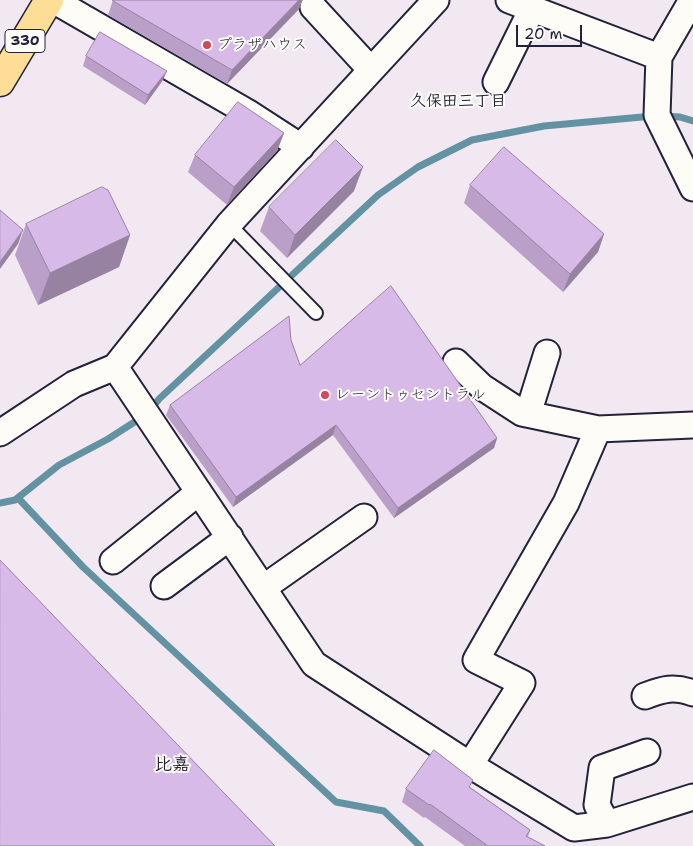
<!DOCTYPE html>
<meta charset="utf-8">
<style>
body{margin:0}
#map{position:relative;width:693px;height:846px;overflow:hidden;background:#f2e8f2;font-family:"Shantell Sans",sans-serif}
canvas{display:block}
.scale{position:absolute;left:516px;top:25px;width:66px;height:22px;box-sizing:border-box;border:2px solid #22223b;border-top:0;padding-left:6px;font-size:15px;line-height:18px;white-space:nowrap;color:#22223b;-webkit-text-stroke:4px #fdfcf7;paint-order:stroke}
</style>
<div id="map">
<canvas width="693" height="846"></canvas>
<div class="scale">20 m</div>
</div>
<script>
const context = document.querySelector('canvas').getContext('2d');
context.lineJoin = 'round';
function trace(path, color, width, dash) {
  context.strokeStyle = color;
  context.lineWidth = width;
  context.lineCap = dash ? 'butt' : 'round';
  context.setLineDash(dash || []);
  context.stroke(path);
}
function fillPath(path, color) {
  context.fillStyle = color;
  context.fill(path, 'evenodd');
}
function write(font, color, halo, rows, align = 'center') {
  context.font = font + ' "Shantell Sans","Klee One",sans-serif';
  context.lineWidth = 4;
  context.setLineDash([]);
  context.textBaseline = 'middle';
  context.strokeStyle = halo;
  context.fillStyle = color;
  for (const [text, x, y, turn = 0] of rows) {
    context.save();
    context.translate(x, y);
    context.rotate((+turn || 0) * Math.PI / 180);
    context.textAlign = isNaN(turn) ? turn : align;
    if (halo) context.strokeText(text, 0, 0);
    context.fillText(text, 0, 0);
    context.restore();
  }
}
trace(new Path2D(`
 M664,116L680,117L693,121
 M18,498L83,567L336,802L384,811L420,846
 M0,503L15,500L59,465L108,439L147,414L159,399L378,195L418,167L472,140L544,126L653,116`), '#6393a3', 7);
const lane = new Path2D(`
 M229,224L316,313`);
const street = new Path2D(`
 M53,0L247,112L301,147
 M509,0L659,57
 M692,0L659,57L657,115L693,188
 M313,7L371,70
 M496,82L532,9
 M456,362L482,387L522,413L598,429L566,503L476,660L522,683L470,765
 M115,367L314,664L470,765L574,828L607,824L693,797
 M528,414L547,353
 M598,429L693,425
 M0,433L74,384L115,367L229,224L436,0
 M113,561L199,492
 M164,586L230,537
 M263,588L364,517
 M645,696C663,689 674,686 693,693
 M607,824L597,805L602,768L647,752`);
const highway = new Path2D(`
 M0,82L49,0`);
trace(lane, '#22223b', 16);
trace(street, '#22223b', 29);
trace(highway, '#22223b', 31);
trace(lane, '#fdfcf7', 12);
trace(street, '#fdfcf7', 25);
trace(highway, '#fedd96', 28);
fillPath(new Path2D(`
 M113,0H302L299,9L227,84L108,15Z
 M86,56L163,80L145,105L83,66Z
 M284,133L277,151L227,205L188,172L195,155Z
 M470,185L604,234L598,252L563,292L464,203Z
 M354,191L287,258L260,231L269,207Z
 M26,224L130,235L119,267L38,305L15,255Z
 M291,340L300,365L497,438L494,448L394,518L333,435L233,507L166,415L170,405Z
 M470,787L530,830L528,837L545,846H465L425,817L424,818L402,802L406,789Z`), '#baa0c8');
fillPath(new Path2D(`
 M299,0H302L299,9L227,84L232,70Z
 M167,71L163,80L145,105L148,95Z
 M284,133L277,151L227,205L234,187Z
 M363,167L354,191L287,258L295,235Z
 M23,230L18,244L0,269V262Z
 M604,234L598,252L563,292L570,274Z
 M130,235L119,267L38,305L50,273Z
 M336,425L333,435L233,507L236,497Z
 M497,438L494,448L394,518L398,508Z`), '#9782a2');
const building = new Path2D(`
 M113,0H299L232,70L113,1Z
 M100,32L167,71L148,95L86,56Z
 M238,102L284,133L234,187L195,155Z
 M336,140L363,167L295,235L269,207Z
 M504,147L604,234L570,274L470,185Z
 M102,187L108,190L130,235L50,273L26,224Z
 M0,210L23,230L0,262Z
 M391,286L497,438L398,508L336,425L236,497L170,405L289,316L291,340L300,365Z
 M0,560L275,846H0Z
 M434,750L473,780L469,787L530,830L526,836L545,846H488L430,804L429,805L406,789Z`);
fillPath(building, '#d8bae8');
trace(building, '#9782a2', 1);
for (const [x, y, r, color] of [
 [207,45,5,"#d1495b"],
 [325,395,5,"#d1495b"]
]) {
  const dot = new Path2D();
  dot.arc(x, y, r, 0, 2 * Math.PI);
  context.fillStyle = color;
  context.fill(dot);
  trace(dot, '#fdfcf7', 2);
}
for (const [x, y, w] of [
 [25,41,40]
]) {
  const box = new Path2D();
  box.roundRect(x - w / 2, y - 11.5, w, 23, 4);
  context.fillStyle = '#fdfcf7';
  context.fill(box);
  trace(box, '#22223b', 1);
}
write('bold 14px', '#22223b', null, [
 ["330",25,41]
]);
write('15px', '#22223b', '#fdfcf7', [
 ["プラザハウス",217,45],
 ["レーントゥセントラル",335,395]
], 'left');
write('bold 16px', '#22223b', '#fdfcf7', [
 ["久保田三丁目",458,102]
]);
write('bold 18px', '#22223b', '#fdfcf7', [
 ["比嘉",172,765]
]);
</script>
